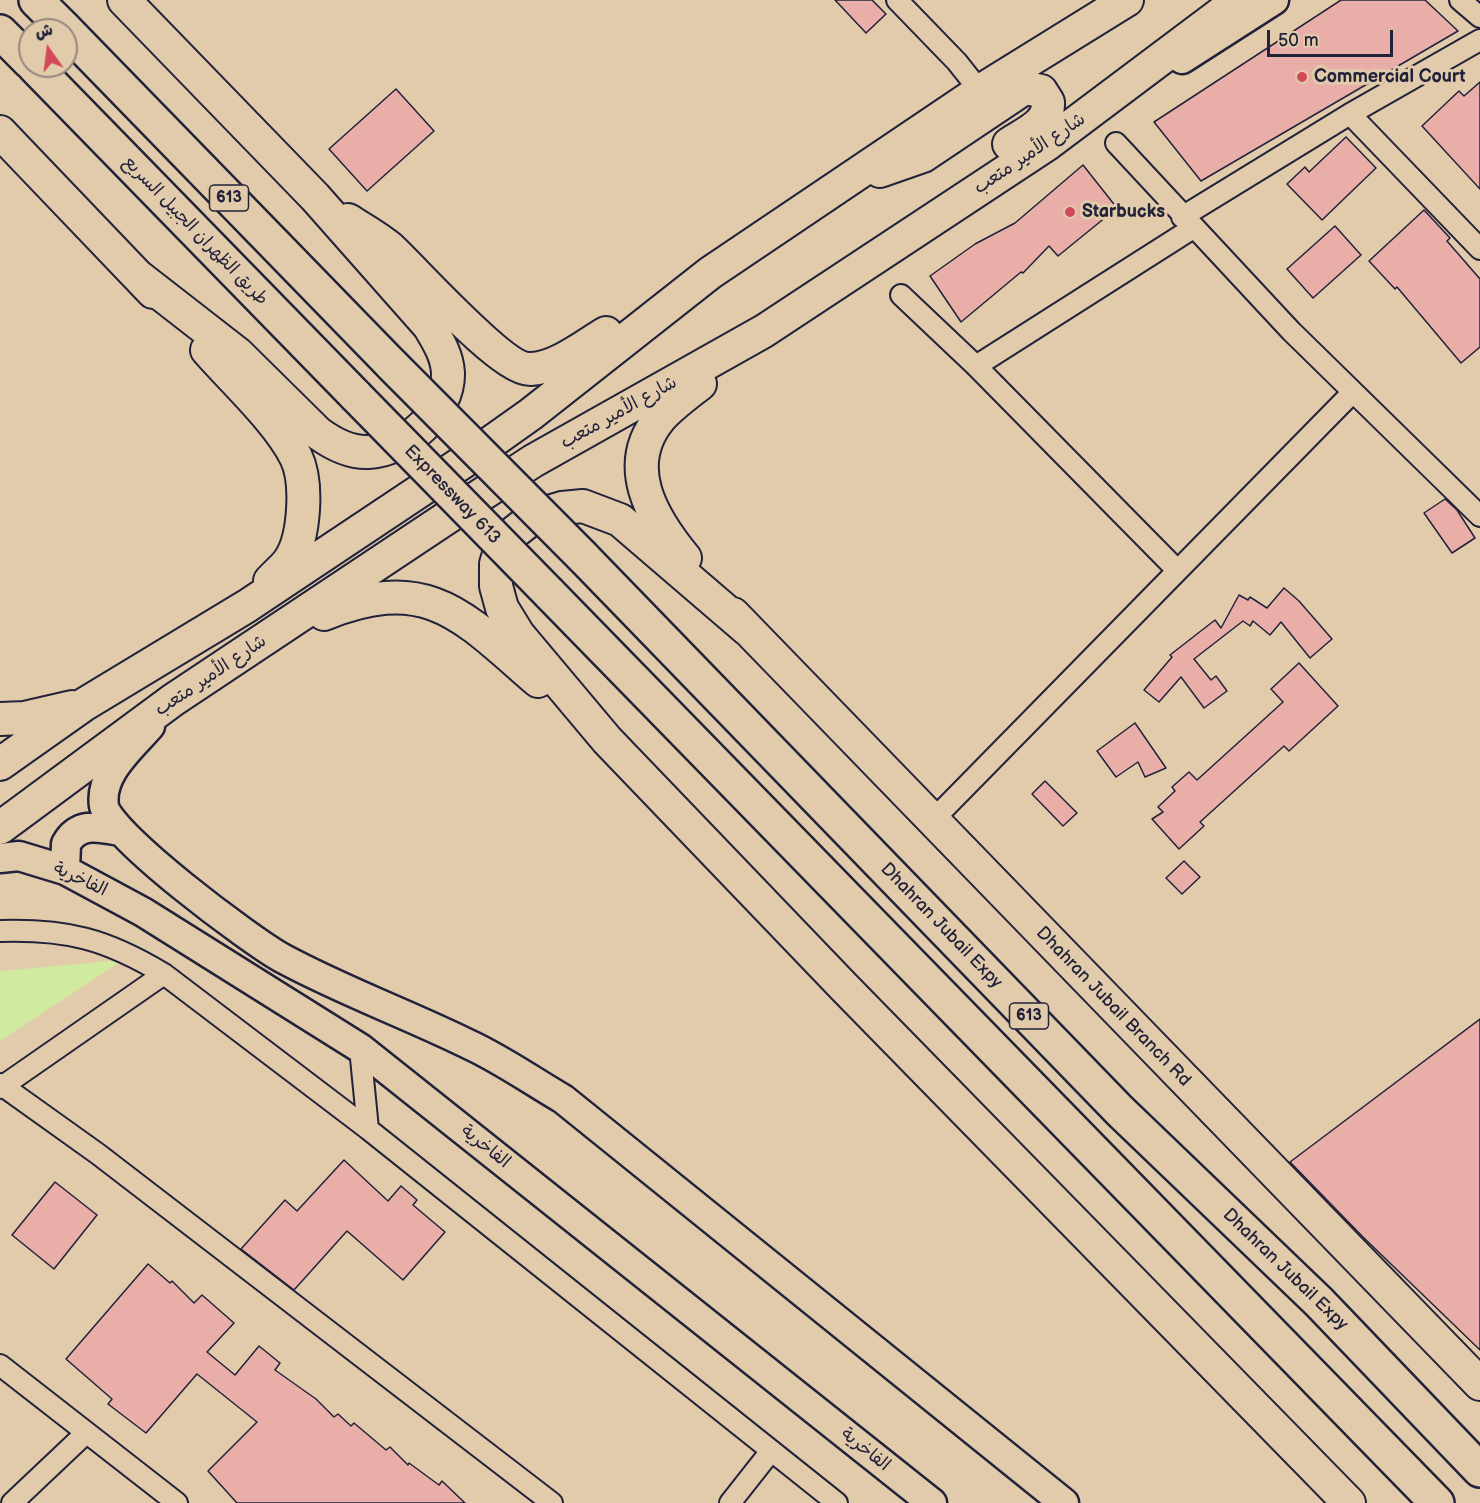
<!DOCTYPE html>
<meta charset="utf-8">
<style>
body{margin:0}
#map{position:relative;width:1480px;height:1503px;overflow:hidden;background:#e2cbab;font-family:"Balsamiq Sans","Playpen Sans Arabic",sans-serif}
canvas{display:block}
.north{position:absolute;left:18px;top:18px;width:60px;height:60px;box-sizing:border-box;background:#e2cbab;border:2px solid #95877e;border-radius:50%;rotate:346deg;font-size:16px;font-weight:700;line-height:24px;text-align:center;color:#22223b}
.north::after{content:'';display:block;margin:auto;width:21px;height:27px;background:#d1495b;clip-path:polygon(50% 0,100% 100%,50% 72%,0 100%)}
.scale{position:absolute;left:1267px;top:30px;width:126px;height:27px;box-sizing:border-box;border:3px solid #22223b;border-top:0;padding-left:8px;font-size:18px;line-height:21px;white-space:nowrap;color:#22223b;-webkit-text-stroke:4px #e2cbab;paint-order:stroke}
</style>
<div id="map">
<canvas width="1480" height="1503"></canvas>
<div class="north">ش</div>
<div class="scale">50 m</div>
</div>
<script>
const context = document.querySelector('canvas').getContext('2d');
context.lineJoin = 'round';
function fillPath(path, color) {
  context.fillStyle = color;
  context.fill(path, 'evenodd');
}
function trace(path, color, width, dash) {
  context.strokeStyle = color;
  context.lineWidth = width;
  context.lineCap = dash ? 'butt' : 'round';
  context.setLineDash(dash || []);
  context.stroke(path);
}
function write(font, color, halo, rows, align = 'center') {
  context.font = font + ' "Balsamiq Sans","Playpen Sans Arabic",sans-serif';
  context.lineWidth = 6;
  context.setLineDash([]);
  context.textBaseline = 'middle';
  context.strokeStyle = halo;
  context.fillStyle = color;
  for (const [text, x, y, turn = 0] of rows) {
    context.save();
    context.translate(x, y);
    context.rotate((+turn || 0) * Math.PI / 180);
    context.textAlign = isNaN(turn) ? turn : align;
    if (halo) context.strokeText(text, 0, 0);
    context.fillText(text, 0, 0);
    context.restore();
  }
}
fillPath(new Path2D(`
 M123,960L0,1041V971Z`), '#d0eaa0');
const building = new Path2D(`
 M835,0H872L886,14L866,33Z
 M1341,0H1425L1458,31L1201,181L1154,122Z
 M1480,82V189L1422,126L1459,91L1464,96Z
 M396,89L434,131L367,191L329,149Z
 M1346,137L1376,168L1322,220L1287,184L1305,167L1309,172Z
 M1083,165L1117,208L1058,256L1049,246L1023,273L1021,272L961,322L930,276L975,244L1015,223Z
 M1424,210L1450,238L1447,241L1480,279V347L1461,363L1397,287L1395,289L1369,261Z
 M1335,226L1361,255L1313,298L1287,269Z
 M1445,499L1457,510L1475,538L1452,553L1424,513Z
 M1284,588L1299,601L1332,639L1310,658L1281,622L1270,635L1253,621L1250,626L1243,621L1194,659L1211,680L1216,676L1227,691L1204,708L1181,677L1159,702L1144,690L1172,657L1170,655L1215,620L1221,628L1239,595L1248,600L1250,597L1267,608Z
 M1299,663L1338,706L1289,751L1284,746L1200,822L1204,826L1179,849L1152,819L1163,812L1158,807L1175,791L1172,787L1189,772L1197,780L1283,702L1271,689Z
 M1135,723L1166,768L1145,777L1138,762L1116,777L1097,751Z
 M1045,781L1077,813L1063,826L1032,794Z
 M1184,861L1200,877L1182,894L1166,878Z
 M1480,1019V1350L1363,1237L1290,1162Z
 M344,1160L388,1201L401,1186L417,1200L413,1205L445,1232L403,1280L347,1231L294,1290L241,1249L285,1200L297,1211Z
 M55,1182L97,1215L54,1269L12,1235Z
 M148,1264L170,1283L172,1281L194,1303L202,1295L234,1323L207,1352L235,1375L259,1346L280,1363L275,1370L316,1399L334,1417L338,1414L351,1426L354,1423L386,1450L390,1447L408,1465L409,1463L439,1485L442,1481L465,1503H237L208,1471L257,1422L197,1374L146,1433L108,1404L112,1399L66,1359Z`);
fillPath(building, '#e9aea8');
trace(building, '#22223b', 1.5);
const street = new Path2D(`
 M897,0L957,62L980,91
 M1460,0L1480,17
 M1350,114L1480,249
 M1116,143L1291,331L1480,516
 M1182,217L1350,114L1480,40
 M901,295L976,366L1177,570
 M976,366L1193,228
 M932,821L1353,392
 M0,931C67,929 106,939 164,974L368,1129
 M360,1048L368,1129L837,1503
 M0,1084L98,1154L552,1503
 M0,1088L164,974
 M0,1365L177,1503
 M12,1503L86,1433
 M730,1503L771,1451`);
const secondary = new Path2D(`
 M1182,59L1274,0
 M150,726C131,748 99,774 104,806C109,835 251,941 282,958C343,991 407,1014 468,1044C501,1059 532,1081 563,1099L1064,1503
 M0,858L19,856L65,870L143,912L360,1048L932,1503
 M65,870L66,844C78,822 98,827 120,831`);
const primary = new Path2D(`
 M124,0L315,197L429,326C438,341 447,355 448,373C449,412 406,450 369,452C350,453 333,444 318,433L238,354L139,277
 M0,132L153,292
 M880,171L923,156L1020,91L1027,88L1041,91L1048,102C1050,124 1025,133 1009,144
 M348,220C362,229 377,237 390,248C415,271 503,371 531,369C557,368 584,346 606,333
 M207,350C234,381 278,421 296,457C308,482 305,538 289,561C284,568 276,574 270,581
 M685,558C652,518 620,465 661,417C672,405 687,394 700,384
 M324,614C428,572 463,616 538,681
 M733,614L1480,1384
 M747,629L620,520L583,506L562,508L535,516L503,541L496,564V586L502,608L518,634L607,740L844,987L1349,1503
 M0,719L24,718L72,707
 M0,764L85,704L247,606L469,458L531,414L710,273L980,91L1127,0
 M0,828L173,700L478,497L533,461L764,331L1046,145L1239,0`);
const highway = new Path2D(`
 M36,0L66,30
 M66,30L392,365
 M0,32L30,62
 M34,66L356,396
 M583,557L1120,1111L1319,1302L1480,1470
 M549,593L1437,1503`);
trace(street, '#22223b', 24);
trace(secondary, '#22223b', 33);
trace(primary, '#22223b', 36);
trace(highway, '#22223b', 38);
trace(street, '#e2cbab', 20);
trace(secondary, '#e2cbab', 28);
trace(primary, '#e2cbab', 32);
trace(highway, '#e2cbab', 33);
const highwayBridge = new Path2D(`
 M392,365L583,557
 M356,396L549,593`);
trace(highwayBridge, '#22223b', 38, []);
trace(highwayBridge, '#e2cbab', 33);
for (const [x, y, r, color] of [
 [1302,77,6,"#d1495b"],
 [1070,212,6,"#d1495b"]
]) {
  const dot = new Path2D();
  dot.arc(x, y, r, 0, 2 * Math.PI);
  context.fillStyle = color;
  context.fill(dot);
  trace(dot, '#e2cbab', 2);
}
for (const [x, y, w] of [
 [229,198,39],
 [1029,1016,39]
]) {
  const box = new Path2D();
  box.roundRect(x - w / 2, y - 13, w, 26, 4.5);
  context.fillStyle = '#e2cbab';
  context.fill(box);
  trace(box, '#22223b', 1.5);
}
write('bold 16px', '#22223b', null, [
 ["613",229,198],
 ["613",1029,1016]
]);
write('bold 18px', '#22223b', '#e2cbab', [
 ["Commercial Court",1314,77],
 ["Starbucks",1082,212]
], 'left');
write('18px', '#22223b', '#e2cbab', [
 ["شارع الأمير متعب",1030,154,-34],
 ["طريق الظهران الجبيل السريع",195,231,46],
 ["شارع الأمير متعب",619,413,-29],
 ["Expressway 613",452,495,46],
 ["شارع الأمير متعب",211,676,-34],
 ["الفاخرية",80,880,25],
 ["Dhahran Jubail Expy",941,926,46],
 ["Dhahran Jubail Branch Rd",1113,1007,46],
 ["الفاخرية",485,1147,39],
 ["Dhahran Jubail Expy",1285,1270,44],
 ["الفاخرية",865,1450,39]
]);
</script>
